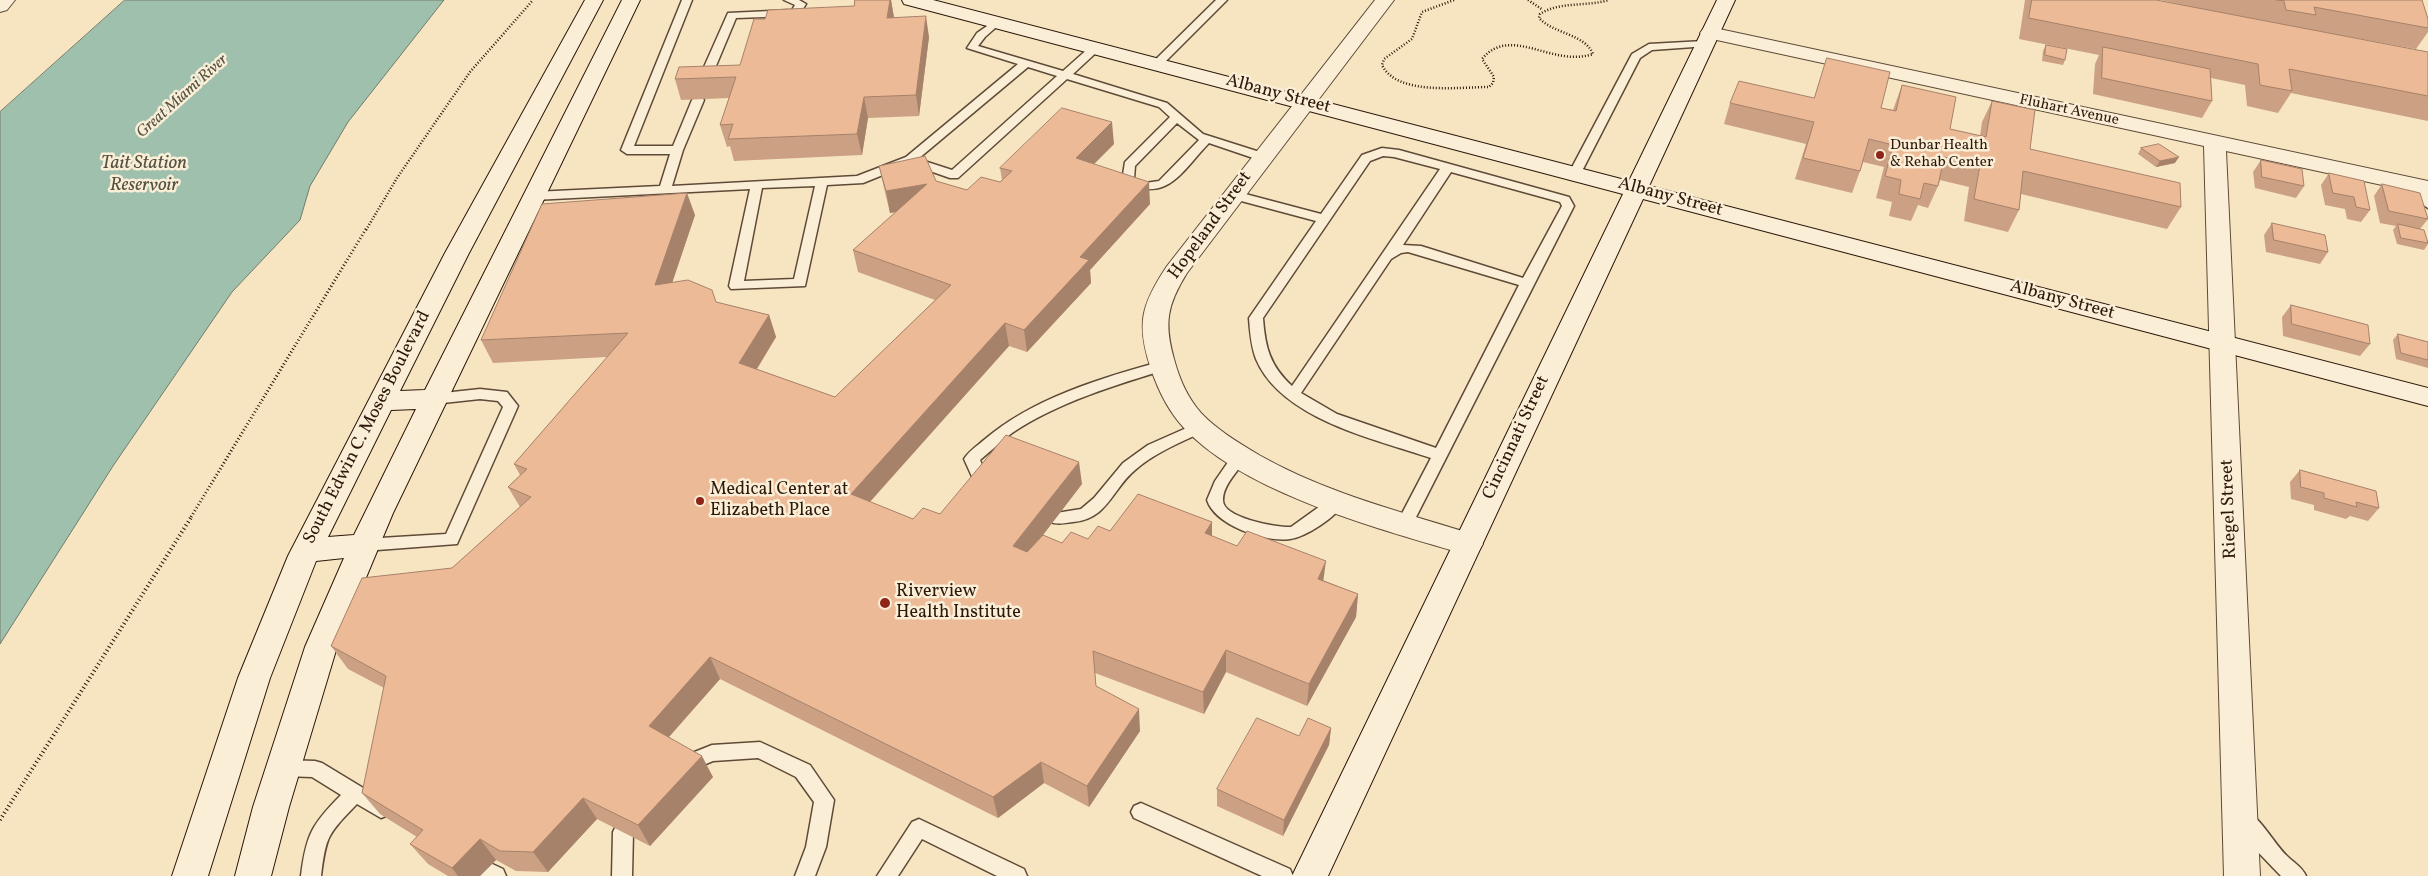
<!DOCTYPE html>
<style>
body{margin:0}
canvas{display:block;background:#f7e5c1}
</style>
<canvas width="2428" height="876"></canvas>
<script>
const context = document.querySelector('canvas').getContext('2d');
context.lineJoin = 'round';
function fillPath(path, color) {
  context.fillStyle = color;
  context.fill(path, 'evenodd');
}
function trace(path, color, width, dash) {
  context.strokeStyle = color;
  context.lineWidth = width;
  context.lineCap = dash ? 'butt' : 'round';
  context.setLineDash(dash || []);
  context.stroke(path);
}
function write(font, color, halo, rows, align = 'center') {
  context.font = font + ' Vollkorn,serif';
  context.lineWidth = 5;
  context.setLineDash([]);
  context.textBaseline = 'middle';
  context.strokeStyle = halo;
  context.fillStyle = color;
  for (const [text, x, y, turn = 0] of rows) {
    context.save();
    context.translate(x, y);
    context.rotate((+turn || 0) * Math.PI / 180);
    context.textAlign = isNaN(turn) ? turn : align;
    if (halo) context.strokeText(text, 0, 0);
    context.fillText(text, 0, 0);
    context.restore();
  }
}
const water = new Path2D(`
 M125,0H444L348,122L310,186L300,220L232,292L113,466L0,644V112Z`);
fillPath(water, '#9ec0ad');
trace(water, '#707c6b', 1);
const lane = new Path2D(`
 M682,0H692L634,146H673L692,100L694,98H702L704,100L683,150L672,186L857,176L906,157L1018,64L967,48L977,33L997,19L1002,22L985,37L978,46L1063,71L1091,46H1099V50L1073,74L1167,103L1203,134L1266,154L1268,157L1262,161L1209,143C1180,173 1170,201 1124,184L1122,181L1125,162L1170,117L1159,107L1067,79L958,178H950L910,164L863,183L827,185L805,286L731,289L729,286L750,189L534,200L528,196L534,192L660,186L670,154H627L621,150ZM1028,67L1057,76L952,170L918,159ZM1177,123L1199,140L1159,181L1145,183L1134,179L1135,166ZM815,186L794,279L744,281L762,188Z
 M784,0H799L806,4L799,15L795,16L736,18L708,85L702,88L698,87L696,85L728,13L792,10L795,5Z
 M1216,0H1227L1161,66H1153V62Z
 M1704,41L1709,44L1708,46L1652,50L1640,58L1581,173L1579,176H1571L1569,173L1632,54L1649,44Z
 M1382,148L1399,150L1569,197L1574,206L1412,525L1410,529L1404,531L1398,529L1396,525L1431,458C1375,439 1281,419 1256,359C1251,346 1250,332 1249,318L1316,221L1230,198L1228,195L1234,191L1321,214L1362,155ZM1383,156L1394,157L1440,169L1292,386C1270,366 1265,347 1263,318L1370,161ZM1451,172L1560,202L1562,206L1523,278L1421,246L1403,245ZM1408,252L1519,285L1436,448L1337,414L1301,393L1391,259L1401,253Z
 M2425,183L2428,184V208L2422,204L2419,187Z
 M1163,361L1168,363L1170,366L1168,369C1118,384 1056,403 1012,433C1001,441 991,451 980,460L992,488L989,492H979L964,459C969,451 977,446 984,440C1033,398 1101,378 1163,361Z
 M480,389L507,392L518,406L457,544L364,551L358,549L356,545L358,541L364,539L446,534L503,407L498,401L480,399L434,404L427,399L434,394Z
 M1200,422L1205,423L1207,427L1205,431C1181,442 1156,452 1135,470C1112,489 1108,519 1073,522C1065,523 1058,525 1050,522L1048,518L1050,514L1081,509L1094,498L1123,463L1148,445Z
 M1240,451L1245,452L1248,456C1240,469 1223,484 1223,500C1222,518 1278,528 1291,527L1330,499H1342L1344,503C1336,517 1306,537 1290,539C1265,543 1215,525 1207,500L1215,481L1235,452Z
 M760,742L810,765L834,800L826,847L815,876H795L806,847L814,802L796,777L758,758L713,761L689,771L682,769L680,763L682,757L712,745Z
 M283,760L315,761L322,763L388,803L391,809L388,815L381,818L357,804C328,834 326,835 321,876H301C306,835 312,824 341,795L312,777L283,776L276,774L274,768L276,762Z
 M1141,803L1290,869L1293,876H1262L1134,818L1131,812L1134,806Z
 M2247,812C2260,817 2275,845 2287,856C2294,863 2302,867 2306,876H2281L2256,850L2237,821L2240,815Z
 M919,819L1024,869L1027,876H997L922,839L898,876H877L912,822Z
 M623,823L630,826L633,832L632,876H612L613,832L616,826Z
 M486,861L503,869L506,876H479L476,870L479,863Z`);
const street = new Path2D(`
 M0,0H15L7,10L0,12Z
 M1375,0H1394L1187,273C1167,305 1164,323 1174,359C1179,378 1187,397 1201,413C1217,430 1239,443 1259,455C1328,494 1403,512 1478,536L1483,544L1478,552L1468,555C1383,530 1245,494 1184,428C1169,412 1158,390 1151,369C1136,324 1141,305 1167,266Z
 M1710,27L2428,181V195L2226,151L2260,876H2224L2204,146L1703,37L1700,33L1703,29Z`);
const secondary = new Path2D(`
 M585,0H603L469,253L400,391L425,390L622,0H640L393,513L337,647L289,807L271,876H235L253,807L305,647L344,558L316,561L270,678L208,876H172L238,678L288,556L445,253ZM416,409L354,535L328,537L391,410Z
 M902,0H933L1629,181L1717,0H1735L1649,186L2428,388V406L1643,199L1328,876H1292L1623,194L904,4Z`);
trace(lane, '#5f4a37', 3);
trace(street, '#5f4a37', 2);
trace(secondary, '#2c1709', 2);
trace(new Path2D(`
 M1454,0L1422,12L1412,39L1384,59L1382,65C1397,96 1459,87 1489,87L1493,83L1494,77L1482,59C1511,24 1552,68 1593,54C1585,34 1554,34 1539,18L1540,14C1560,1 1586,7 1609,0
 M1528,0L1543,10
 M366,230L397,178L470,72L533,0`), '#2c1709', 2.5, [1, 2]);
trace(new Path2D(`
 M191,517L366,229`), '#2c1709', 3, [1, 2.5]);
trace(new Path2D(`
 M0,820L192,516`), '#2c1709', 4, [1, 3]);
fillPath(lane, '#faeed7');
fillPath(street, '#faeed7');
fillPath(secondary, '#faeed7');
fillPath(new Path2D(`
 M855,0H891L894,17L929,37L919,116L868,118L862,155L734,161L730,146L727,147L720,125L729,98L681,100L675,79L740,65L765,19L854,6Z
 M2025,0H2156L2189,6L2160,0H2422L2428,19V33V32L2416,49L2307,29L2428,52V121L2291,93L2278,113L2247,106L2245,85L2211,78L2212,101L2202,118L2093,94L2095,64L2099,55L2019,39Z
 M2046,45L2065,60L2063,65L2042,61L2043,51Z
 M1902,85L1950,129L1980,136L1982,122L1992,101L2030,149L2181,207L2167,229L2021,194L2019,210L2008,232L1964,221L1969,187L1940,180L1938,186L1928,208L1918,205L1911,221L1889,216L1892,202L1876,198L1884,167L1863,162L1860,171L1852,193L1795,179L1806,144L1724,124L1730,103L1881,108L1893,110Z
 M1114,144L1094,164L1150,204L1090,270L1091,283L1027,352L1009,346L870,502L913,519L1082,484L1042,536L1062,543L1088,539L1110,531L1212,522V536L1358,594L1356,617L1307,706L1226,672L1204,714L1095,673L1096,686L1140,731L1089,807L1044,783L998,818L720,679L669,737L713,777L650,846L597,819L548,872L516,871L496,860L480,876H448L428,864L410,844L417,837L380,814L362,793L384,688L348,669L331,646L452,568L520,507L508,487L520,475L514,464L607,357L493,363L481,340L695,215L672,283L716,302L769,315L776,337L757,369L835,397L935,300L858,272L853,250L896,212L890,213L884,188L879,166L967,190L1000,182L1002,180L1000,168Z
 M2141,148L2175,163L2156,167L2138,154Z
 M2261,160L2304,186L2296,198L2255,188L2253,172Z
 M2329,173L2370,210L2361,222L2347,219L2345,209L2325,205L2321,185Z
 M2382,184L2428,219L2420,229L2428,242V244L2424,250L2397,244L2393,230L2396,226L2380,223L2374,196Z
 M2272,223L2328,252L2320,264L2266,252L2264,235Z
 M2291,305L2370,344L2360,356L2283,336L2282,317Z
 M2398,334L2428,342V368L2396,359L2393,340Z
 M2300,470L2379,508L2368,521L2350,516L2346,519L2314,510V505L2291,499L2290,482Z
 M1331,728L1329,745L1283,836L1217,806V789L1299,736Z`), '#cca082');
fillPath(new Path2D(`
 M890,0H891L894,18H887Z
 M926,16L929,37L919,116L916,95Z
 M864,97L868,118L862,155L857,134Z
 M1112,122L1114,144L1078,180L1076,158Z
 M2179,157L2175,163L2156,167L2160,161Z
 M1149,182L1150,204L1090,270L1091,283L1027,352L1024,330L1080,257Z
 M927,184L931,206L890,213L886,191Z
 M687,193L695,215L664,307L655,285Z
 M769,315L776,337L747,385L739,363Z
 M1005,323L1009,346L857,516L851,494Z
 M1079,462L1082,484L1017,569L1013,546Z
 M1212,522V545L1205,533Z
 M1326,561L1323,583L1318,579Z
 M1358,594L1356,617L1307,706L1309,684Z
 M1226,650V672L1204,714L1203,692Z
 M710,657L720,679L660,747L649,726Z
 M1139,709L1140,731L1089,807L1087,786Z
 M1331,728L1329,745L1283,836L1284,820Z
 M702,756L713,777L650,846L638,825Z
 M1041,762L1044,783L998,818L993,797Z
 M583,798L597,819L548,872L533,852Z
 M480,839L496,860L480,876H458L452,868Z`), '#a6826a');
const building = new Path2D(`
 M855,0H890L887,18L926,16L916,95L864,97L857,134L728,139L733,124L720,125L736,77L675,79L679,67L740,65L754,19H765L768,10L854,6Z
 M2032,0H2156L2428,52V96L2289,69L2292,91L2260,85L2258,64L2029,18Z
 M2277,0H2422L2428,19V28L2314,7L2316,15L2286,10L2284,1Z
 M2046,45L2067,49L2065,60L2045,55Z
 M2103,47L2210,69L2212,101L2102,78Z
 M1827,58L1890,72L1881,108L1896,111L1902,85L1956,97L1950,129L1986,137L1992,101L2035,110L2030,149L2180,183L2181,207L2023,171L2019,210L1974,199L1980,165L1944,157L1938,186L1924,183L1920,199L1899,194L1901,180L1885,176L1893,145L1869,139L1860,171L1803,158L1814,122L1730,103L1739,81L1814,98Z
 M1062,108L1112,122L1076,158L1149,182L1080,257L1089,260L1024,330L1005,323L851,494L913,519L923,508L940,514L1006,435L1079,462L1013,546L1027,552L1043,535L1062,543L1071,532L1088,539L1098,526L1110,531L1138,494L1212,522L1205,533L1237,546L1247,531L1326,561L1318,579L1358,594L1309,684L1226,650L1203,692L1093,651L1096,686L1139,709L1087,786L1041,762L993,797L710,657L649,726L702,756L638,825L583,798L533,852L500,851L480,839L452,868L410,844L423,830L362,793L386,676L331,646L362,578L452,568L531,497L508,487L527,469L514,464L628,333L481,340L542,204L687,193L655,285L688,280L712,290L716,302L769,315L739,363L835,397L951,285L853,250L927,184L886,191L879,166L925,156L936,181L967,190L981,177L1000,182L1012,171L1000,168Z
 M2159,144L2179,157L2160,161L2141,148Z
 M2261,160L2302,169L2304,186L2262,177Z
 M2329,173L2364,181L2370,210L2356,207L2354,197L2333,193Z
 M2382,184L2420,193L2428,219L2389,211Z
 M2272,223L2325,235L2328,252L2274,240Z
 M2398,224L2424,230L2428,243L2401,238Z
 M2291,305L2368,325L2370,344L2292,324Z
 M2398,334L2428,342V360L2401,353Z
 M2300,470L2376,491L2379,508L2356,502L2357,507L2324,498V493L2301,487Z
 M1257,718L1299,736L1308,718L1331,728L1284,820L1217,789Z`);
fillPath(building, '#edba97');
trace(building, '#a6826a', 1);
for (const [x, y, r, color] of [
 [1880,155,5,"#8f2418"],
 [700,501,5,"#8f2418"],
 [885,603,6,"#8f2418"]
]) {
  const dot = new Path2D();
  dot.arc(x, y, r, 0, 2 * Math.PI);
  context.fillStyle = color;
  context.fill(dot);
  trace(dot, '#faeed7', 2);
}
write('15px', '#2c1709', '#faeed7', [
 ["Fluhart Avenue",2069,111,12]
]);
write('15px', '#2c1709', '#faeed7', [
 ["Dunbar Health",1890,146],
 ["& Rehab Center",1890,163]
], 'left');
write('italic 16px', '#545242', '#faeed7', [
 ["Great Miami River",183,97,-42]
]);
write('18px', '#2c1709', '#faeed7', [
 ["Albany Street",1278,95,15],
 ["Albany Street",1670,198,15],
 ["Hopeland Street",1211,226,-54],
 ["Albany Street",2062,301,15],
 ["South Edwin C. Moses Boulevard",368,428,-63],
 ["Cincinnati Street",1517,438,-65],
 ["Riegel Street",2230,509,-92]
]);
write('18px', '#2c1709', '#faeed7', [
 ["Medical Center at",710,491],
 ["Elizabeth Place",710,512],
 ["Riverview",896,593],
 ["Health Institute",896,614]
], 'left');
write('italic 19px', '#545242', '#faeed7', [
 ["Tait Station",144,165],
 ["Reservoir",144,187]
]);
</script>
